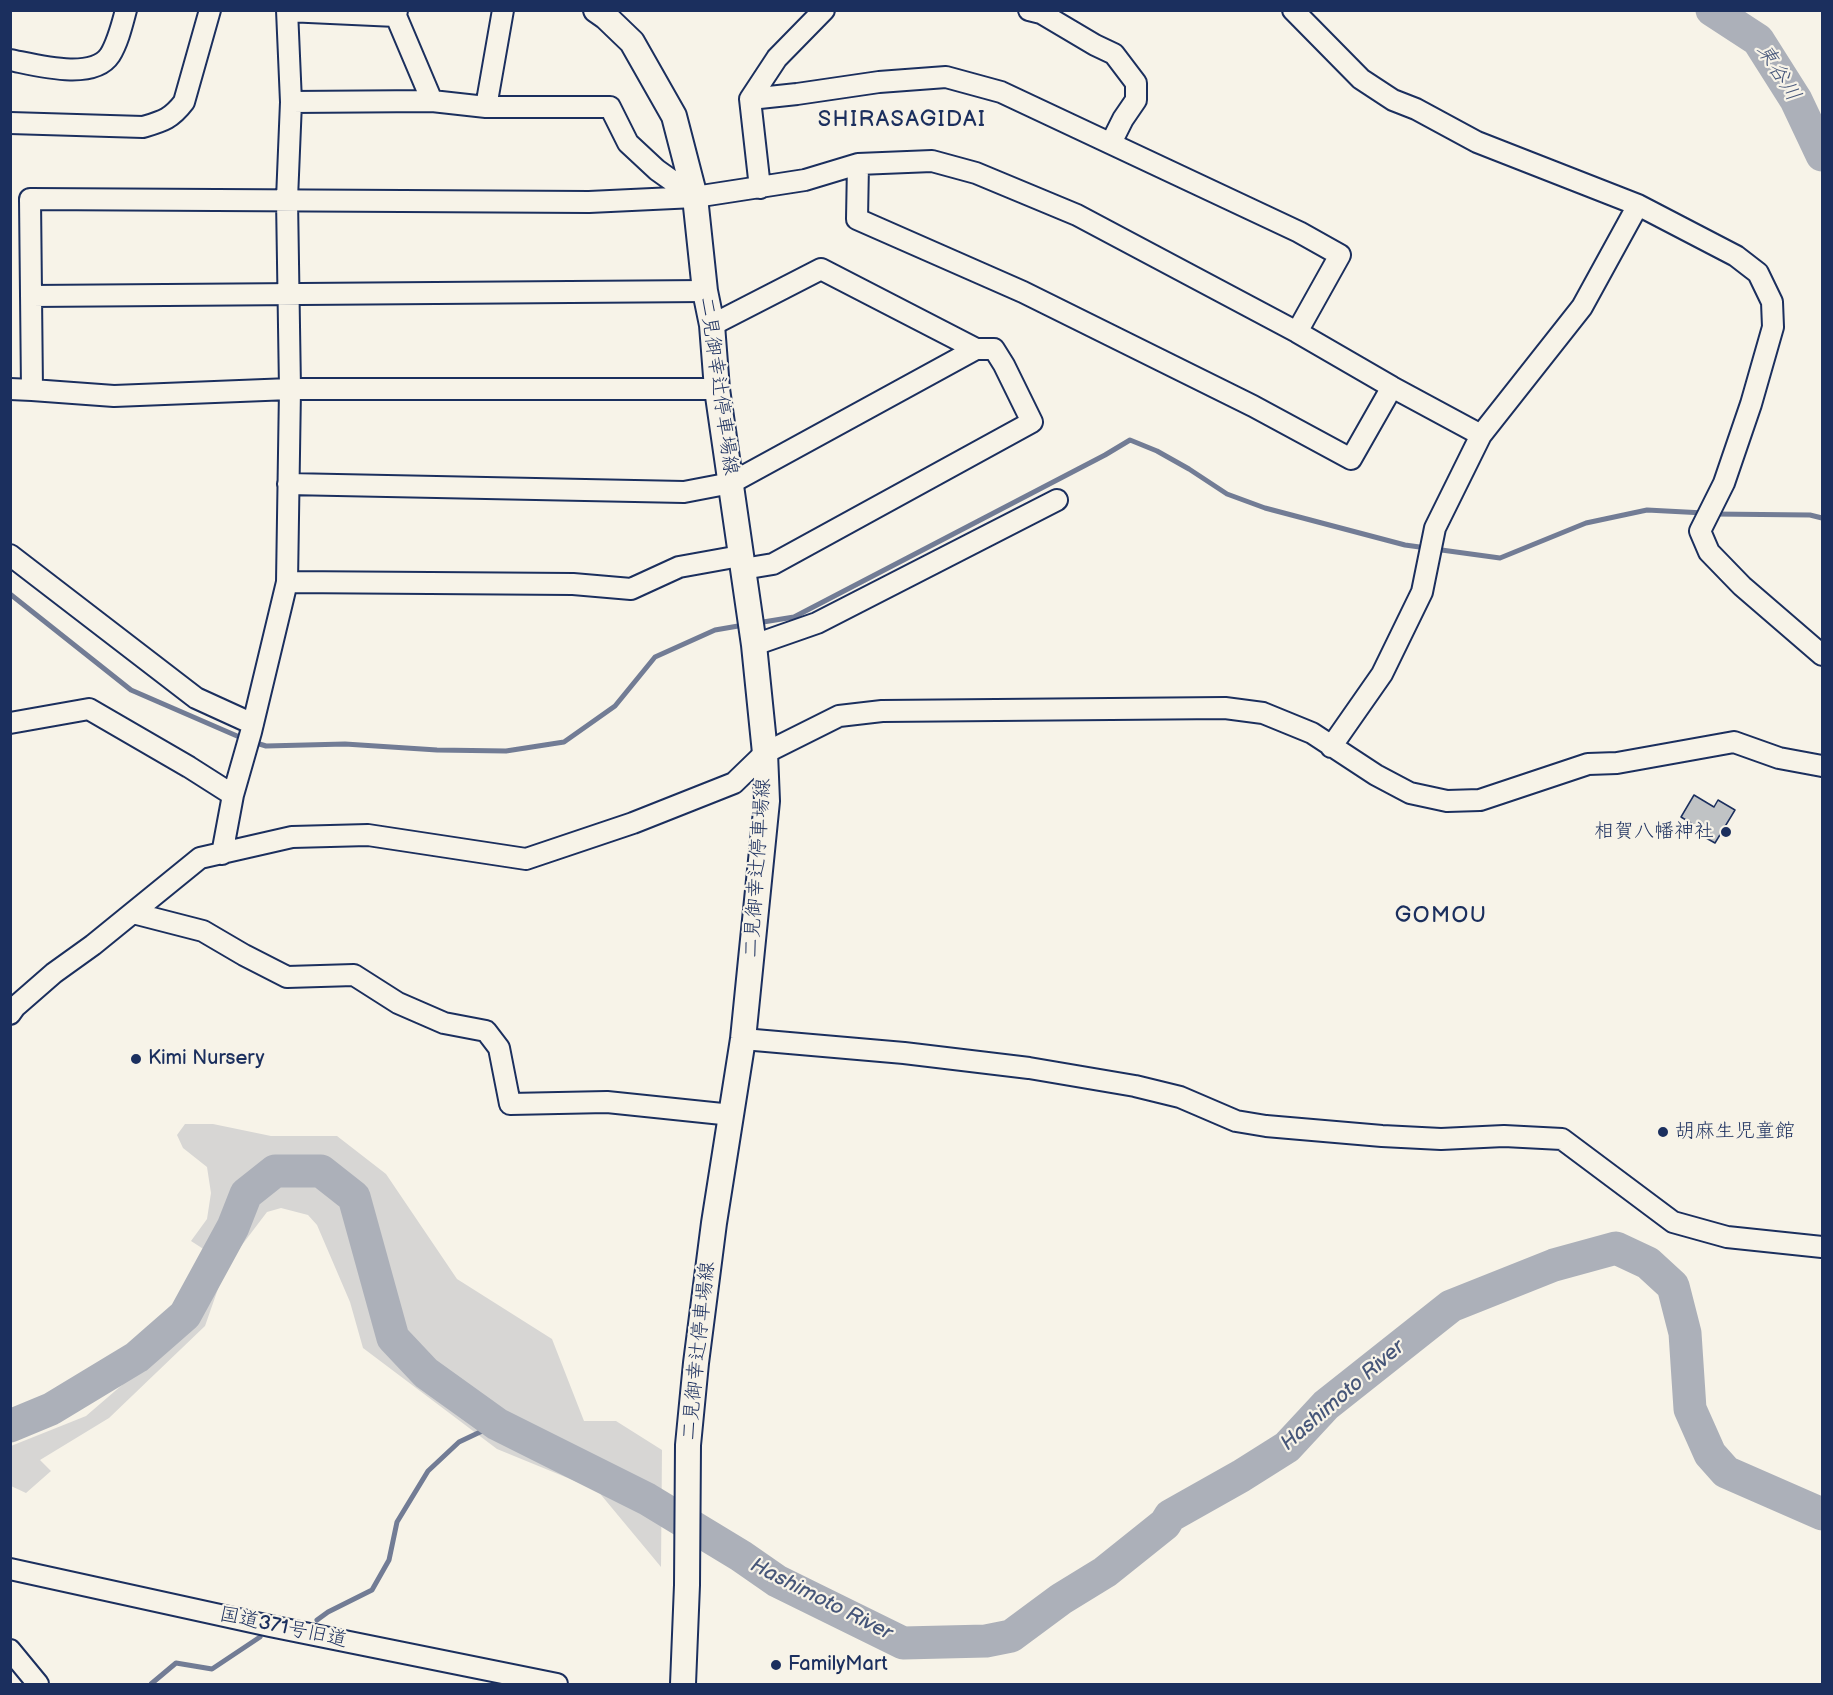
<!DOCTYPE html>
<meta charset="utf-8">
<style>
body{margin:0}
#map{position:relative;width:1833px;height:1695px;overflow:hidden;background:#f7f3e8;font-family:"Balsamiq Sans",sans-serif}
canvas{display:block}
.frame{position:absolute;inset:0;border:12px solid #1b2f5e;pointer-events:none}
</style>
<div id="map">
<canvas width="1833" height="1695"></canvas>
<div class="frame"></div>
</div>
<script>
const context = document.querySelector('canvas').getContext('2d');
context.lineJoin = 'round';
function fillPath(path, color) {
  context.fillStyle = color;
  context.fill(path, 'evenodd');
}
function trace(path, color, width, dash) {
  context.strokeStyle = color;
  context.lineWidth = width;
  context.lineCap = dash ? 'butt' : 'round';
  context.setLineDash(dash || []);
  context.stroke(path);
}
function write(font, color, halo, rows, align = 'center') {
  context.font = font + ' "Balsamiq Sans","Klee One",sans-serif';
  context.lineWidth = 4.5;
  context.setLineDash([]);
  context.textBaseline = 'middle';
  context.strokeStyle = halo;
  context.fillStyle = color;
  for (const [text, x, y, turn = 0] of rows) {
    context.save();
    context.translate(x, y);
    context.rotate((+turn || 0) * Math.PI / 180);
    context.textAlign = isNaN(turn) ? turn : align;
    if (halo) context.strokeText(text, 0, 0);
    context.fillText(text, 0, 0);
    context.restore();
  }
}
fillPath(new Path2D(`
 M185,1124H213L271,1136H337L386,1174L457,1279L552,1339L584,1421H616L662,1450L661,1567L597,1490L497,1449L363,1348L350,1302L317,1225L308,1215L281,1208L267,1212L226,1266L205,1326L109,1418L40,1460L51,1471L26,1493L11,1486V1446L86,1416L172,1342L222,1261L191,1241L207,1219L211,1193L207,1167L183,1148L177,1135Z`), '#d7d6d4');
trace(new Path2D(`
 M1713,514L1810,515L1822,518
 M10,594L131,690L244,739
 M757,623L794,617L1105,455L1130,440L1157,451L1189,469L1227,494L1265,508L1405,545L1500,558L1586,523L1647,510L1704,513
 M253,742L266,746L345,744L437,750L506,751L564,742L615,706L655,657L715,630L744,625
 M317,1620L328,1612L372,1590L389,1560L397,1522L428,1471L459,1442L497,1424
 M151,1684L176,1663L212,1669L260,1637`), '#727c95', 5);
trace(new Path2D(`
 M1712,10L1758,40L1796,100L1822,155
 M10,1426L51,1409L137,1357L185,1315L233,1227L246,1194L275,1171H321L354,1197L393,1338L426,1373L497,1424L647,1499L741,1556L777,1581L903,1643L986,1641L1011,1636L1061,1599L1105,1572L1165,1524L1170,1516L1241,1476L1287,1447L1326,1405L1451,1306L1554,1265L1616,1248L1648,1263L1673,1286L1685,1333L1690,1409L1710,1454L1726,1472L1822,1514`), '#acb0b9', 33);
const building = new Path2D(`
 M1694,795L1714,807L1718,800L1735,810L1715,843L1699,834L1701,829L1681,817Z`);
fillPath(building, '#c0c3c5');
trace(building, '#1b2f5e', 1.5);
const minor = new Path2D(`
 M397,10L396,16L432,101
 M1029,10L1041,13L1095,45L1114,54L1136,83V100L1123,119L1111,143
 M1293,10L1361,79L1393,100L1416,109L1477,142L1638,205L1736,256L1758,273L1772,302L1773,327L1751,404L1724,483L1700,531L1709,552L1742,586L1822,655
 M287,11L396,16
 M10,60C36,65 93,81 110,55C118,42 122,25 126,10
 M750,99L797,94L879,82L946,77L1001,92L1299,232L1340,255L1297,332
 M291,102L432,101L486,107H610L628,143L657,170L695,197
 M486,107L503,10
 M10,123L143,127C163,121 171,119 184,102L210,10
 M858,164L857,219L1023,292L1253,406L1351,459L1392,387
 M760,188L750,99L777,58L824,10
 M31,296L705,291
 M10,389L32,390
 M717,389H290L114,396L32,390L30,199L589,202L695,197L805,180L858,164L932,161L976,173L1077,215L1297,332L1392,387L1481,435
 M288,484L684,492L731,483L976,349L821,269L712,325
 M10,555L196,698L253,724
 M743,569L773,564L1032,422L1004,365L994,349H976
 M287,582L573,584L631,589L679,567L740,556
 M754,645L817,623L1057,500
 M10,723L89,709L189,767L233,795
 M1331,747L1382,674L1422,592L1435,528L1481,435L1582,307L1638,205
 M222,854L233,795L251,732L287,582L290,389L287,199L291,102L287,10
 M133,913L203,931L244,955L287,977L354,975L398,1003L444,1023L486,1031L499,1048L510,1104L607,1102L732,1115
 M10,1014L15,1007L54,973L93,945L200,858L292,837L368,835L526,859L633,823L734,783L765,753L839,716L882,711L1225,708L1263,713L1312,733L1376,775L1410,793L1447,801L1480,800L1588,764L1617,763L1734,742L1779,758L1822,766
 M743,1039L904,1053L1029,1068L1135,1086L1180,1097L1236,1121L1266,1126L1382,1136L1441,1139L1504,1136L1562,1139L1673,1222L1727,1237L1822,1247
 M10,1569L270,1626L557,1684
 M10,1650L38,1684`);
const major = new Path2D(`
 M596,10L606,17L632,42L674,116L695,197L705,291L712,325L717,389L754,645L765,753L767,801L743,1039L714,1223L696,1363L688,1445L687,1585L683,1684`);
trace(minor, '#1b2f5e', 24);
trace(major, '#1b2f5e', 28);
trace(minor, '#f7f3e8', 20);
trace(major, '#f7f3e8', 24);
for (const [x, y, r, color] of [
 [1726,832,6,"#1b2f5e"],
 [136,1059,6,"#1b2f5e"],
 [1663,1132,6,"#1b2f5e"],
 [776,1665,6,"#1b2f5e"]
]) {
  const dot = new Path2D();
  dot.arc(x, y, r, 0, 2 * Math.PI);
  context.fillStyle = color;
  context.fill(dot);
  trace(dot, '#f7f3e8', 2);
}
write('20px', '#1b2f5e', '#f7f3e8', [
 ["二見御幸辻停車場線",718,386,82],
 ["二見御幸辻停車場線",758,868,-86],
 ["二見御幸辻停車場線",699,1351,-84],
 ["国道371号旧道",283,1628,12]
]);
write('20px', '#1b2f5e', '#f7f3e8', [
 ["相賀八幡神社",1714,832,"right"],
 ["Kimi Nursery",148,1059],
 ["胡麻生児童館",1675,1132],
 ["FamilyMart",788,1665]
], 'left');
write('italic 21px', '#465679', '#f7f3e8', [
 ["東谷川",1778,73,58],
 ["Hashimoto River",1343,1396,-41],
 ["Hashimoto River",821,1600,27]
]);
context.letterSpacing = '1.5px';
write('22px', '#1b2f5e', '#f7f3e8', [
 ["SHIRASAGIDAI",902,120],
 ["GOMOU",1441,916]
]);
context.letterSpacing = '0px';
</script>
